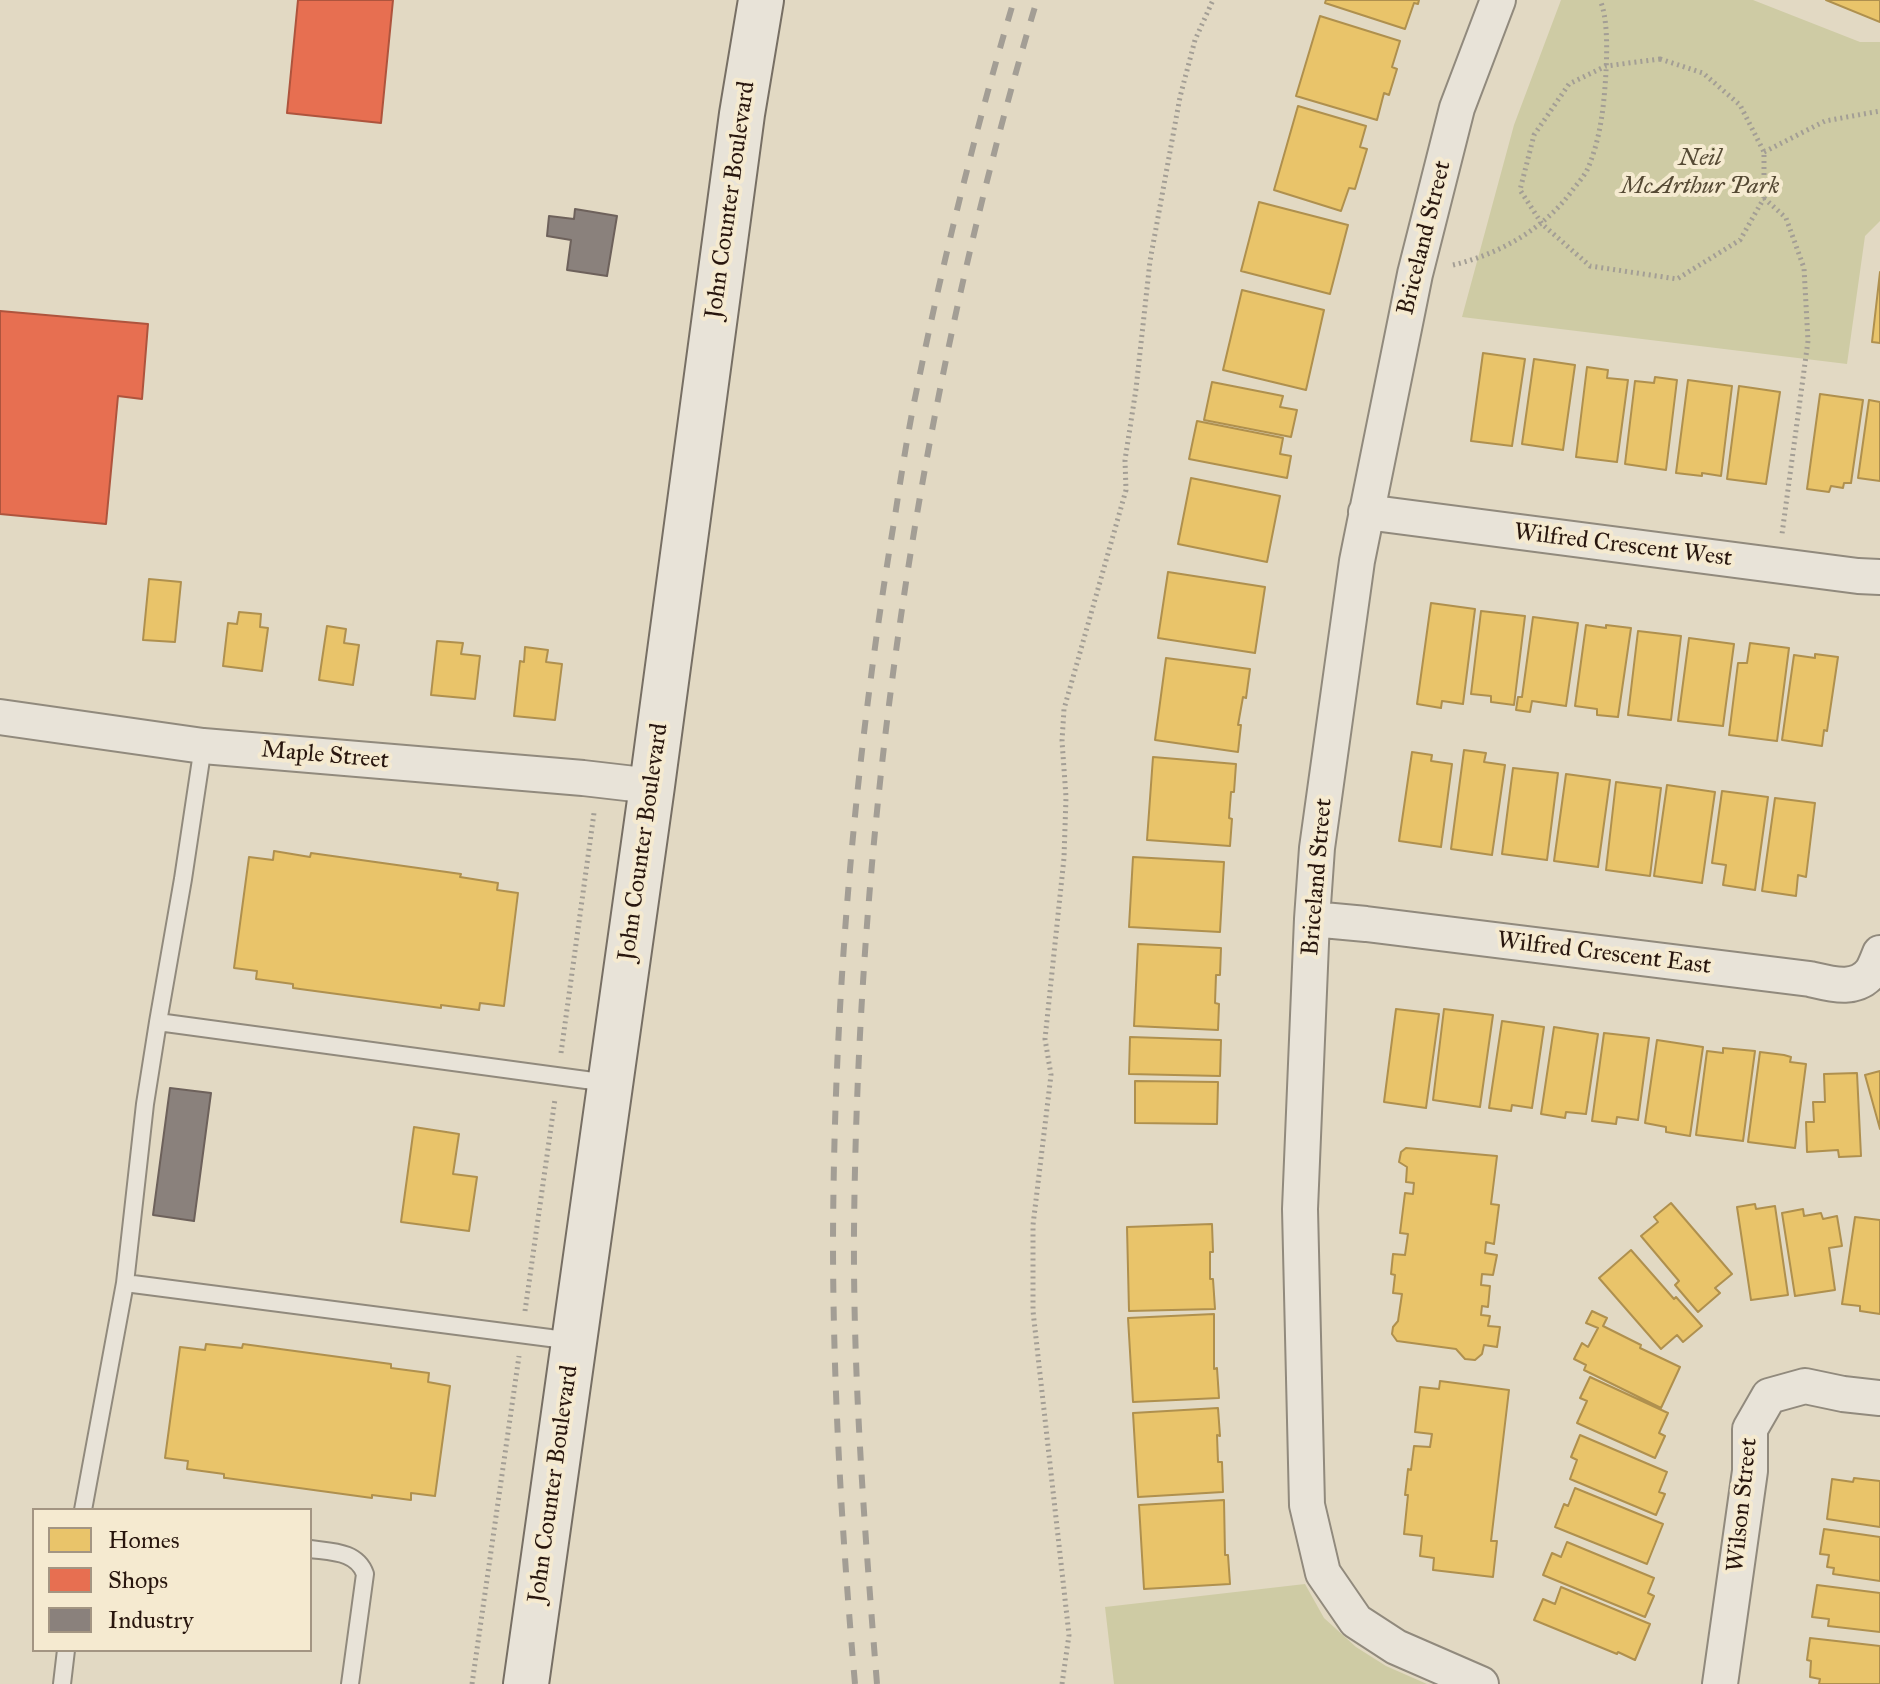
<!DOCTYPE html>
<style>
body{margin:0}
#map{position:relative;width:1880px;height:1684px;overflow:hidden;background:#e2d9c3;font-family:"IM FELL Great Primer",serif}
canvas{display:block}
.legend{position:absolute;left:32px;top:1508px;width:280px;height:144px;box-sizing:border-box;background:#f5ead0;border:2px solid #a39582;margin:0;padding:10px 14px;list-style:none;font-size:24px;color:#28160e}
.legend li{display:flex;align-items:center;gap:16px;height:40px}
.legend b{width:40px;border:2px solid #a39582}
</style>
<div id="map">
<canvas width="1880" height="1684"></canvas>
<ul class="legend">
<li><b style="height:22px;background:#e9c46a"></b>Homes</li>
<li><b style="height:22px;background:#e76f51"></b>Shops</li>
<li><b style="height:22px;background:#8a817c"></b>Industry</li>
</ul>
</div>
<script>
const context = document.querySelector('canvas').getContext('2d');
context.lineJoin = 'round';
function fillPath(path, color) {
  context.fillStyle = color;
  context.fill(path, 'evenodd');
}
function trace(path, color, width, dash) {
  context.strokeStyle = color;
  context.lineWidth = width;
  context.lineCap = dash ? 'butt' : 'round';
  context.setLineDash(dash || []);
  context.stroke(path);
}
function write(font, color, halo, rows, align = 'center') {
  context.font = font + ' "IM FELL Great Primer",serif';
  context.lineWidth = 8;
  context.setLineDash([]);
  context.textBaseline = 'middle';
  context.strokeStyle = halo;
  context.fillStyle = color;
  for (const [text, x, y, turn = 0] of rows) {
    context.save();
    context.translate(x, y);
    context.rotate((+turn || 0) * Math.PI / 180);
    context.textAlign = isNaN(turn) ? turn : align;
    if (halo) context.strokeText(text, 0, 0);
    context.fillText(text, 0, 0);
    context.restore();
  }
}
fillPath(new Path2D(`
 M1561,0H1753L1860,42H1880V221L1865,236L1847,364L1462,317L1514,125Z
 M1305,1584L1324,1618L1356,1647L1386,1666L1427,1684H1114L1105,1607Z`), '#cecba4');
const homes = new Path2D(`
 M1326,0H1419L1418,4L1414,3L1405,29L1325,3Z
 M1826,0H1880V22Z
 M1320,16L1400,41L1392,67L1397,69L1389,95L1384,93L1377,120L1296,96Z
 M1298,106L1366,126L1360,147L1367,149L1355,189L1349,188L1341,211L1274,190Z
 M1259,202L1348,225L1330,294L1241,271Z
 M1880,272V343L1872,342Z
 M1242,290L1324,310L1306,390L1223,370Z
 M1483,353L1525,359L1512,446L1471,441Z
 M1534,359L1575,365L1563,450L1522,444Z
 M1587,367L1608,370L1607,378L1628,380L1617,462L1576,457Z
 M1655,377L1677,380L1666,470L1625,464L1635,381L1654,383Z
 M1688,380L1732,386L1721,476L1702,473V476L1676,473Z
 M1212,382L1283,396L1280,407L1297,410L1291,437L1204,420Z
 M1739,386L1780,392L1766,484L1727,479Z
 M1820,394L1863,400L1851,483H1844L1843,488L1831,486L1829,492L1807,489Z
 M1869,400L1880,402V481L1858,478Z
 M1197,421L1283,438L1280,454L1291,456L1287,478L1189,459Z
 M1191,478L1280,496L1267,562L1178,544Z
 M1168,572L1265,587L1255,653L1158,638Z
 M149,579L181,582L175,642L143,640Z
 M1431,603L1475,609L1463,704L1442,701L1441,708L1417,704Z
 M1481,611L1525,616L1514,705L1491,702V696L1471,694Z
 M239,612L261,614L260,627L268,628L262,671L223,666L228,623L237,624Z
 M1533,617L1578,623L1566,706L1532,701L1530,712L1516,710L1518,697H1522Z
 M1586,625L1606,628V625L1631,628L1618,717L1597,715V709L1575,706Z
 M327,626L346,629L344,643L359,645L353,685L319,680Z
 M1638,631L1681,636L1671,720L1628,715Z
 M1689,638L1734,644L1723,726L1678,721Z
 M437,641L463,643L461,654L480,656L475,699L431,695Z
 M1750,643L1789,648L1777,741L1729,735L1738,663H1747Z
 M525,647L548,650L546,662L562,664L555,720L514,716L520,661L524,662Z
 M1815,654L1838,657L1827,731L1824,730L1822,746L1782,740L1794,655L1815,658Z
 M1166,658L1250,669L1246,698L1243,697L1238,725H1241L1238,752L1155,740Z
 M1464,750L1486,753L1484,762L1505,765L1492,855L1451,849Z
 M1412,752L1432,755L1431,761L1452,764L1441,847L1399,841Z
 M1153,757L1236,764L1234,792H1231L1229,818L1232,819L1230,846L1147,840Z
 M1513,768L1558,773L1547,860L1502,854Z
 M1566,774L1610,780L1598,867L1554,861Z
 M1616,782L1661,788L1650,876L1606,870Z
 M1667,785L1715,792L1702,883L1654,876Z
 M1722,791L1768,797L1755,890L1723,885L1726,865L1712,863Z
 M1775,798L1815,803L1806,877L1798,875L1796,896L1762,891Z
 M274,851L310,857L311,853L461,874L460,877L498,883L497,890L518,893L504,1006L480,1003L479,1010L441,1005V1008L300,989L293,988V984L256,979L257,971L234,968L249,857L273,860Z
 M1133,857L1224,862L1220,932L1129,927Z
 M1138,944L1221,948L1220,975H1216L1215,1003L1219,1004L1218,1030L1134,1026Z
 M1396,1009L1439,1014L1426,1108L1384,1102Z
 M1444,1009L1493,1015L1480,1107L1433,1100Z
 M1502,1021L1544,1027L1532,1108L1512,1105L1511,1111L1489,1108Z
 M1554,1027L1598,1034L1586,1114L1566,1112L1565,1118L1541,1114Z
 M1604,1033L1649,1038L1638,1120L1617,1117L1616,1124L1592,1121Z
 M1130,1037L1221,1040L1220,1076L1129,1074Z
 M1657,1040L1703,1047L1690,1136L1666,1132V1127L1645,1123Z
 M1723,1048L1755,1051L1743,1141L1696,1135L1707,1051L1723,1053Z
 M1760,1052L1784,1055L1791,1057L1790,1062L1806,1064L1795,1148L1748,1142Z
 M1880,1071V1129L1865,1075Z
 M1857,1073L1861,1156L1839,1157L1838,1150L1807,1152L1806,1122H1814L1813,1102H1825L1824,1074Z
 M1135,1081L1218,1082L1217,1124L1135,1123Z
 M414,1127L459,1134L453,1174L477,1177L469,1231L401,1222Z
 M1406,1148L1497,1156L1491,1204L1499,1205L1494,1244L1486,1242L1485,1253L1497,1255L1493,1275L1482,1274L1481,1285L1490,1286L1488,1307L1482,1306L1481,1315L1490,1316L1488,1326L1500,1327L1497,1347L1484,1345L1482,1354L1475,1360L1465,1359L1456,1349L1397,1341L1392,1334L1393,1327L1398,1321L1402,1294L1393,1293L1395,1275L1391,1274L1393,1254L1405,1255L1408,1234L1400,1233L1405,1193L1413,1194L1414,1183L1406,1182L1407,1167L1399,1162L1401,1152Z
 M1671,1203L1732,1274L1715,1288L1720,1293L1698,1312L1675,1285L1679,1281L1641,1236L1658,1222L1654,1217Z
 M1755,1204L1756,1209L1775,1206L1788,1295L1751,1300L1737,1207Z
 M1803,1209L1804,1216L1821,1213L1823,1219L1837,1216L1842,1246L1829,1248L1835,1290L1795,1296L1782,1213Z
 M1855,1217L1880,1220V1314L1860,1311V1306L1842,1304Z
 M1212,1224L1213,1252H1210V1279H1213L1215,1309L1129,1311L1127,1227Z
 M1631,1250L1674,1299L1676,1297L1702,1326L1683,1342L1677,1335L1661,1349L1599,1278Z
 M1592,1311L1607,1318L1603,1326L1641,1345L1640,1348L1680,1367L1661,1408L1584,1370L1586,1365L1574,1359L1582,1343L1588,1347L1598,1328L1586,1323Z
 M1214,1314V1369L1217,1368L1219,1398L1133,1402L1128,1318Z
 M206,1344L242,1348L243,1344L391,1364V1368L429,1373L428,1382L450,1386L435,1496L411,1493V1500L372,1495V1498L226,1478H224V1474L187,1469L188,1461L165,1458L180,1347L205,1350Z
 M1590,1377L1668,1413L1659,1433L1665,1436L1655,1458L1577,1423L1587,1401L1580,1398Z
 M1440,1381L1509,1390L1491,1541H1497L1493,1577L1433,1570L1434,1558L1420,1556L1422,1536L1404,1534L1408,1495H1405L1408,1469L1411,1470L1414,1446L1430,1447L1432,1434L1415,1432L1420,1387L1439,1389Z
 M1218,1408L1220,1436L1217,1435L1218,1462H1222L1223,1492L1138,1497L1133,1413Z
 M1580,1435L1667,1472L1659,1492L1665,1494L1656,1515L1570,1479L1577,1460L1571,1457Z
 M1854,1478L1880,1481V1527L1827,1519L1832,1479L1853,1482Z
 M1575,1488L1663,1524L1647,1564L1555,1527L1564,1504L1568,1506Z
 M1224,1500L1225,1555H1228L1230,1584L1144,1589L1139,1505Z
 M1824,1529L1880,1537V1581L1833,1574L1834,1568L1827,1567L1829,1555L1820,1554Z
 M1567,1542L1654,1578L1648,1593L1654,1596L1645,1617L1543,1575L1552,1553L1561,1557Z
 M1817,1585L1880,1593V1632L1828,1626L1829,1619L1812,1617Z
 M1561,1587L1650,1624L1635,1660L1618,1652L1617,1654L1534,1620L1543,1599L1555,1604Z
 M1810,1638L1880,1646V1684H1819L1820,1679L1810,1677L1811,1661L1807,1660Z`);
fillPath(homes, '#e9c46a');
trace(homes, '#af904e', 2);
const shops = new Path2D(`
 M298,0H393L381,123L287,113Z
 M0,311L148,324L142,399L118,396L106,524L0,514Z`);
fillPath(shops, '#e76f51');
trace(shops, '#ae543d', 2);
const industry = new Path2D(`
 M575,209L617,216L607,276L567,270L571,240L547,236L549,216L574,219Z
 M170,1088L211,1093L194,1221L153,1215Z`);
fillPath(industry, '#8a817c');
trace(industry, '#6d615b', 2);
const lane = new Path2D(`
 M158,1022L183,879L203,746
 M125,1283L145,1104L158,1022L608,1083
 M83,1510L125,1283L573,1341
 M310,1549C331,1552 357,1551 365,1574L350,1684
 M62,1684L66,1650`);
const street = new Path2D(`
 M1366,512L1858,576L1880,577
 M0,717L203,746L583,778L652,786
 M1312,919L1366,924L1810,979C1831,984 1857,992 1872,971C1875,966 1878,958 1880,953
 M1481,1684L1396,1647L1356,1621L1323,1573L1307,1505L1300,1209L1312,919L1317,848L1357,561L1415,274L1457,108L1498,0
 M1720,1684L1750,1471V1429L1769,1396L1805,1386L1843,1394L1880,1398`);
const secondary = new Path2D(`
 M526,1684L652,786L742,114L761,0`);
trace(lane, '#918a7d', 20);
trace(street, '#918a7d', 38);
trace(secondary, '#776f64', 48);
trace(new Path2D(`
 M1660,59L1703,73L1740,105L1764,152V198L1740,240L1677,279L1590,266L1542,224L1520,190L1534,135L1569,84L1606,66Z
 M1764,152L1825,121L1880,111
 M1764,198L1786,218L1804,268L1808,341L1782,534
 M1453,265C1500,254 1546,228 1574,188C1579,182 1585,175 1588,168C1601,137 1604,105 1606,72C1607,52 1608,18 1600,0
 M561,1053L594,813
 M525,1311L555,1099
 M472,1684L519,1356
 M1062,1684L1069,1635L1033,1311V1225L1051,1075L1045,1039L1064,858L1066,797L1062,741L1064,709L1126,490L1125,460L1136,389L1150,261L1180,97L1195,40L1213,0`), '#a39e95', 5, [2, 4]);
trace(lane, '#e8e3d8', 16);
trace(street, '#e8e3d8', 34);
trace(secondary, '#e8e3d8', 44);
trace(new Path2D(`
 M855,1684C842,1536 833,1388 833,1240C834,997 855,755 895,516C901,477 907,437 915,398C942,264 975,131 1014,0
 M877,1684C865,1534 853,1382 854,1231C858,815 917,399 1037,0`), '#a39e95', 6, [14, 14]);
write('italic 24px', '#554934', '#f5ead0', [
 ["Neil",1700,159],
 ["McArthur Park",1700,187]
]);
write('24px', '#28160e', '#f5ead0', [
 ["John Counter Boulevard",731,200,-82],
 ["Briceland Street",1425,238,-76],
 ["Wilfred Crescent West",1623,546,7],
 ["Maple Street",325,756,5],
 ["John Counter Boulevard",644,842,-82],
 ["Briceland Street",1318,877,-85],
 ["Wilfred Crescent East",1604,954,7],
 ["John Counter Boulevard",554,1484,-82],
 ["Wilson Street",1743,1505,-84]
]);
</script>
